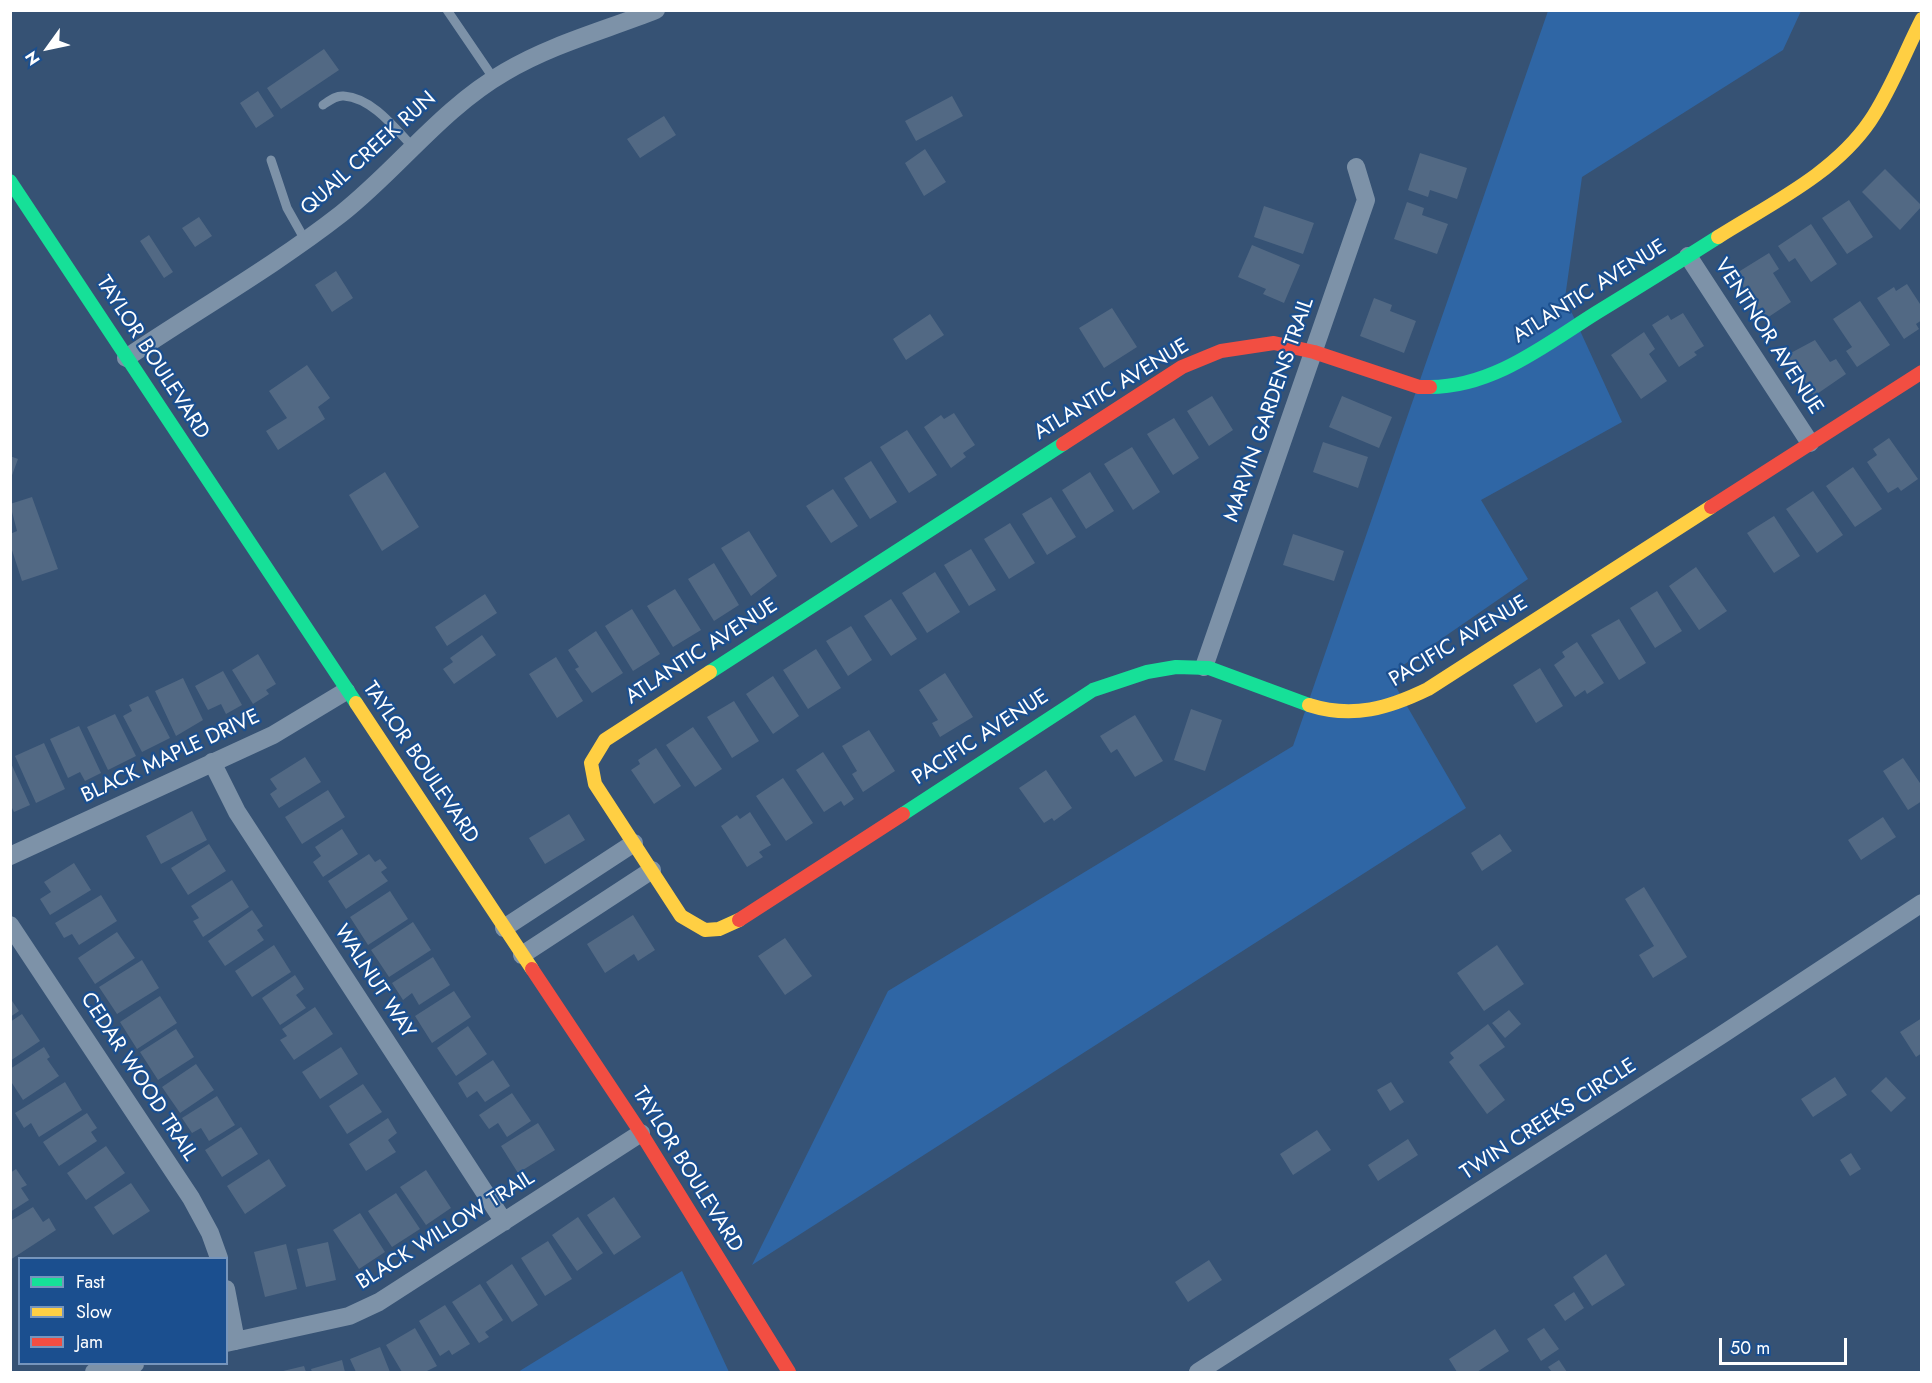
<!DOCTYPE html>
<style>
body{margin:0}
#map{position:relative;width:1932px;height:1383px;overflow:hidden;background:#365274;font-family:Jost,sans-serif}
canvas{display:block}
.frame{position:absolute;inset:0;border:12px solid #fff;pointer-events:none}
.legend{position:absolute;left:18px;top:1257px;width:210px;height:108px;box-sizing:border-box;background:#1b4f8f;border:2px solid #7695bc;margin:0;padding:8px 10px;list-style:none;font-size:18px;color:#fff}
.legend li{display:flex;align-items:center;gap:12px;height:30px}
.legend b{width:30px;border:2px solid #7695bc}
.north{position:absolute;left:18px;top:18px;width:60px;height:60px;-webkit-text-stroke:4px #1b4f8f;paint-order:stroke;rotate:237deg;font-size:16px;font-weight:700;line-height:24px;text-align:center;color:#fff}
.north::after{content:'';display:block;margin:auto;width:21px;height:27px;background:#fff;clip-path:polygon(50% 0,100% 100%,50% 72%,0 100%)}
.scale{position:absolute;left:1719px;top:1338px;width:128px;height:27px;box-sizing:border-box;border:3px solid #fff;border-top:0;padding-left:8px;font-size:18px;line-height:21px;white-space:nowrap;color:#fff;-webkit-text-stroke:4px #1b4f8f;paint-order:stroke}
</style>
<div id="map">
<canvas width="1932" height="1383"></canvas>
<div class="frame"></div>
<ul class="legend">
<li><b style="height:8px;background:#16e098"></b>Fast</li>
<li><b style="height:8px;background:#ffcf43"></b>Slow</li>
<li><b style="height:8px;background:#f24e42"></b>Jam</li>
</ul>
<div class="north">N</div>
<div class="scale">50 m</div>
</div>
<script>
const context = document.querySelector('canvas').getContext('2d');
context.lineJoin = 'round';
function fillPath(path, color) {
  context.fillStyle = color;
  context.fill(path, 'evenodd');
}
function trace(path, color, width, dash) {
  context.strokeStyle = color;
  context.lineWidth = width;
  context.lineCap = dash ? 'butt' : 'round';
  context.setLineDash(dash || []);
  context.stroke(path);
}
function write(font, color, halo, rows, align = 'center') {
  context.font = font + ' Jost,sans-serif';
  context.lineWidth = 4.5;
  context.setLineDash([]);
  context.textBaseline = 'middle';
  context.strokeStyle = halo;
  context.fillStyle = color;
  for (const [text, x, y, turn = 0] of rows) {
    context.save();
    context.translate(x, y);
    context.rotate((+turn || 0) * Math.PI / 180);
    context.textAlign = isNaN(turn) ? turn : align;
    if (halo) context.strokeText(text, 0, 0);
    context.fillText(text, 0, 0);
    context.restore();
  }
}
fillPath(new Path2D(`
 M1548,11H1801L1783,50L1582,177L1565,298L1622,422L1481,500L1528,579L1389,675L1466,808L752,1265L888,991L1293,746Z
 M682,1271L729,1372H518Z`), '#2f66a5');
fillPath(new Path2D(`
 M324,49L339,70L281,109L267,88Z
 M258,91L274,116L256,128L240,103Z
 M952,96L963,116L916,141L905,121Z
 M664,116L676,135L640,158L627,139Z
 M925,149L946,182L924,196L905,163Z
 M1420,153L1467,168L1457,199L1430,190L1428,197L1408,190Z
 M1885,169L1922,206L1900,230L1862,192Z
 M1849,200L1873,237L1847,254L1822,218Z
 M1407,202L1424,208L1422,215L1448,224L1437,254L1394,239Z
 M1264,206L1314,223L1303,254L1254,237Z
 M199,217L212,236L195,247L182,228Z
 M1811,224L1837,264L1811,282L1795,258L1789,262L1778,246Z
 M149,235L173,272L164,278L140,241Z
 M1252,245L1300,265L1284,303L1263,294L1266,289L1238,277Z
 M1769,253L1779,269L1773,273L1791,302L1764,320L1735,274Z
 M336,271L353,298L332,312L315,285Z
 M1907,284L1922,307V320L1916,324L1919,329L1904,339L1877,298L1894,287L1896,291Z
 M1374,298L1392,305L1390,311L1416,321L1404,353L1360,336Z
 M1860,301L1890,345L1857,367L1846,351L1852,347L1833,319Z
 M1112,308L1137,347L1104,368L1079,328Z
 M1683,313L1704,346L1694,352L1697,355L1679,367L1652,325L1668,315L1671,320Z
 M930,314L944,335L906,360L893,339Z
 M1644,332L1655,349L1649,354L1667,381L1641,399L1611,355Z
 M1815,340L1830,362L1836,359L1846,374L1814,396L1787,355Z
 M307,365L330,398L318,407L325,419L278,450L266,431L287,418L269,391Z
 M1212,396L1233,430L1209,446L1187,411Z
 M1342,396L1392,417L1379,448L1329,427Z
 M954,413L975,445L963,453L966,457L951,468L924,427L941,415L944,419Z
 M1174,418L1199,458L1173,475L1147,434Z
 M907,430L937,475L909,493L880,447Z
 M1889,438L1918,479L1901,491L1898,487L1888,493L1867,462L1877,455L1873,449Z
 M1323,442L1368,457L1358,488L1313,472Z
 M1132,447L1160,492L1133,510L1104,464Z
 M10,456L18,459L11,478H10Z
 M871,461L897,502L870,519L844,478Z
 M1853,467L1882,509L1855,527L1826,486Z
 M385,472L419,527L382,551L349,495Z
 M1090,472L1114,511L1086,529L1062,490Z
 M833,489L858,526L831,543L806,506Z
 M1813,491L1843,535L1817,553L1786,509Z
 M32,497L58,569L22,581L10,544V534L17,531L10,504Z
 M1051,497L1076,537L1047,555L1022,514Z
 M1774,516L1800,556L1774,573L1747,533Z
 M1010,523L1035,563L1009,579L984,539Z
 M749,531L777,576L751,596L721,548Z
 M1293,534L1344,551L1334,581L1283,565Z
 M971,549L996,590L969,606L944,565Z
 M714,563L739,605L714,621L688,579Z
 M1696,567L1727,611L1699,630L1669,586Z
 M935,572L960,612L927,633L902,593Z
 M675,589L701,630L673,647L647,606Z
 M1657,591L1682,631L1655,648L1630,608Z
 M485,594L497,613L447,646L435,627Z
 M891,599L917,639L891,656L864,616Z
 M632,609L660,654L633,671L605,626Z
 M1619,619L1646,663L1619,680L1591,635Z
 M851,626L872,660L848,676L826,641Z
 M596,631L623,673L592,693L575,669L579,667L568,650Z
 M482,635L496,655L454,684L443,669L453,662L450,658Z
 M1577,642L1604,683L1587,694L1585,690L1575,697L1554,665L1565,657L1562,652Z
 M816,649L841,688L808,709L783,670Z
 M258,654L276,684L266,690L269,694L253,704L232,670Z
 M556,657L583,701L557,718L529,674Z
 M1540,668L1563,706L1536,723L1513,685Z
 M223,671L242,705L226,714L221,704L208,710L195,686Z
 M945,673L973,717L940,737L932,723L938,720L919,690Z
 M773,676L799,716L773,734L746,694Z
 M183,678L203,720L176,736L155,691Z
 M148,696L170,738L142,752L123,716L132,711L129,705Z
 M734,701L759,741L732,758L707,717Z
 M1191,709L1222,720L1205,771L1174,760Z
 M115,714L136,756L108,770L87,727Z
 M1135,715L1163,761L1135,777L1117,749L1111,753L1100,736Z
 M79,726L101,773L85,781L80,772L68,778L50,739Z
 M693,727L722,769L695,787L666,745Z
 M869,730L895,771L863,792L852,774L857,771L842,746Z
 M44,743L65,789L36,803L15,756Z
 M656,748L681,786L654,804L631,770L640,764L638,760Z
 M823,752L854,799L844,806L841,801L824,812L796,770Z
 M305,757L321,782L279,808L270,794L277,789L270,779Z
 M1903,758L1922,786V801L1908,810L1883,771Z
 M10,761L30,805L14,812L10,804Z
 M1046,770L1072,808L1054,821L1052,818L1044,823L1019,788Z
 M783,778L813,823L786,841L756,796Z
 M328,790L345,817L302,844L285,817Z
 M192,811L207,840L161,864L146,836Z
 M750,812L771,845L759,852L763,857L747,867L721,826L737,815L740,819Z
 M569,814L585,840L545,864L529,838Z
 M1883,817L1896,837L1861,860L1848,840Z
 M342,829L358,854L323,877L313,862L321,856L315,847Z
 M1500,834L1512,851L1482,871L1471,853Z
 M209,844L226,871L188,895L171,868Z
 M369,854L375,862L380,859L387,868L381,872L388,881L346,909L328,881Z
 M74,863L91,890L50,915L40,899L51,892L44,882Z
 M232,880L249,907L203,937L193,921L199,918L191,906Z
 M1644,887L1687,957L1653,978L1639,955L1654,946L1625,899Z
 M390,891L408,919L368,945L350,917Z
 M101,895L117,921L79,945L72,934L64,938L55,923Z
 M252,910L263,926L257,930L264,940L225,966L208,941Z
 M633,915L655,950L638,961L634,954L605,973L587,944Z
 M413,922L431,950L389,977L371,950Z
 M117,932L135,958L95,984L78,958Z
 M785,938L812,976L785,995L758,956Z
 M274,945L291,972L252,997L235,971Z
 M1497,945L1524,984L1484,1011L1457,973Z
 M433,957L450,985L419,1005L412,993L403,1000L392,983Z
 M142,960L159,988L117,1014L99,987Z
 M295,975L304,989L296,995L306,1008L280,1025L262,998Z
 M454,991L471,1017L432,1043L415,1016Z
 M160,996L177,1023L137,1049L120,1022Z
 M10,998L19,1011L10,1017Z
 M315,1007L333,1034L294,1060L280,1040L287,1036L282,1029Z
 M1509,1010L1521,1024L1505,1038L1492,1023Z
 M22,1014L40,1041L10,1061V1022Z
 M1922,1018V1053L1916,1057L1900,1032Z
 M1488,1024L1505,1047L1479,1065L1505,1100L1487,1114L1449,1062L1454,1058L1450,1053Z
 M468,1026L487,1054L456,1076L437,1048Z
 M176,1029L194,1057L158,1080L140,1052Z
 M44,1047L50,1057L47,1059L59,1076L23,1100L10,1080V1069Z
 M341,1047L358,1074L320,1099L302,1072Z
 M493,1060L510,1086L485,1102L477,1091L467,1098L458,1083Z
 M196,1064L214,1090L180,1113L162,1087Z
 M1835,1077L1847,1095L1813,1117L1801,1099Z
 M1886,1077L1906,1098L1891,1112L1871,1091Z
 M65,1082L82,1110L39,1137L31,1123L24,1128L15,1113Z
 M1391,1082L1404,1102L1390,1111L1377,1090Z
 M363,1084L382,1112L347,1134L329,1106Z
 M512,1093L531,1121L507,1137L498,1123L489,1129L479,1115Z
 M217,1096L235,1125L209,1141L201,1128L192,1133L182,1118Z
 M87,1113L97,1128L91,1132L97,1141L59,1166L43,1142Z
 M388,1118L397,1133L388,1140L396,1152L366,1171L349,1144Z
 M538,1123L555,1150L518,1173L501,1146Z
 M241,1127L258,1154L222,1177L205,1150Z
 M1317,1130L1331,1150L1293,1175L1280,1154Z
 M1408,1139L1418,1155L1378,1181L1368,1165Z
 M106,1146L125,1173L86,1200L67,1173Z
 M1851,1153L1861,1169L1850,1176L1840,1160Z
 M269,1159L286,1186L245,1214L227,1186Z
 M16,1169L27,1185L21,1188L29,1200L10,1212V1173Z
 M426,1170L451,1208L426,1225L400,1187Z
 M131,1183L150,1211L113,1235L94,1207Z
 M396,1193L420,1229L392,1247L368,1211Z
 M614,1197L641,1237L614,1255L587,1215Z
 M33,1207L43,1222L49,1218L56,1230L10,1260V1221Z
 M360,1213L385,1252L359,1269L333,1230Z
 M578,1217L603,1253L577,1271L552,1235Z
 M548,1241L572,1279L545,1296L521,1258Z
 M328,1242L336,1280L306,1287L297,1249Z
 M286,1244L297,1289L265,1297L254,1252Z
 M1606,1254L1625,1285L1592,1306L1573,1277Z
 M1209,1260L1222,1280L1188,1302L1175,1282Z
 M512,1264L538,1305L512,1322L486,1282Z
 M480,1284L503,1320L485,1332L489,1337L479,1343L452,1302Z
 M1574,1292L1584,1308L1565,1321L1554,1305Z
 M445,1305L470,1344L452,1355L449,1350L440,1356L419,1321Z
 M415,1328L437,1366L425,1372H402L386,1345Z
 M1544,1328L1559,1349L1541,1361L1527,1339Z
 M1495,1329L1509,1351L1477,1372H1457L1449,1359Z
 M380,1347L390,1372H356L350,1359Z
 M342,1360L345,1372H312L311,1369Z
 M1559,1360L1567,1372H1552L1548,1367Z
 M304,1366L306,1372H279Z`), '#526984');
trace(new Path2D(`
 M447,10L494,79
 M323,105C329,101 336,95 344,96C372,98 395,128 412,146
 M271,160L287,208L305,240`), '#7d92a8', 9);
trace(new Path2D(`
 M1688,256L1810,443
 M126,358C197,310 273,267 341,214C398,169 441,109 505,72C552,44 606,30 656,10
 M1204,667L1366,200L1356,167
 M212,762L237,812L504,1222
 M10,856L273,735L346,691
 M10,925L191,1198L210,1233L219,1258
 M504,928L634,843
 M522,955L652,870
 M226,1289L236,1341
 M226,1343L349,1316L379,1302L641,1133
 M94,1372L135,1364
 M1198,1372L1720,1036L1922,903`), '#7d92a8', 18);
trace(new Path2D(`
 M10,181L356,703
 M1430,387C1493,387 1545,345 1596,313C1637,288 1677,263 1718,237
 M710,672L1063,444
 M903,814L1093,690L1147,672L1176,667L1209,668L1309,705`), '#16e098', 14);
trace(new Path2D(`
 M1718,237C1770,204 1834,174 1870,121C1891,90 1905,52 1922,19
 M710,672L605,740L591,763L595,784L681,916L705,930L719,929L739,920
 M356,703L532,969
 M1309,705C1353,719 1389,708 1428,689L1711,507`), '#ffcf43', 14);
trace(new Path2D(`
 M1063,444L1182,367L1221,351L1274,343L1314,352L1419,387H1430
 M1711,507L1922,372
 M739,920L903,814
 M532,969L641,1133L789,1372`), '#f24e42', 14);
write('21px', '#fff', '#1b4f8f', [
 ["QUAIL CREEK RUN",369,154,-42],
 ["ATLANTIC AVENUE",1590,292,-32],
 ["VENTNOR AVENUE",1768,337,57],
 ["TAYLOR BOULEVARD",152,358,57],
 ["ATLANTIC AVENUE",1112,390,-31],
 ["MARVIN GARDENS TRAIL",1270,410,-71],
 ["PACIFIC AVENUE",1459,642,-31],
 ["ATLANTIC AVENUE",702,652,-33],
 ["PACIFIC AVENUE",981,738,-33],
 ["BLACK MAPLE DRIVE",171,757,-25],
 ["TAYLOR BOULEVARD",420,763,56],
 ["WALNUT WAY",374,982,57],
 ["CEDAR WOOD TRAIL",138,1077,57],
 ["TWIN CREEKS CIRCLE",1549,1120,-33],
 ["TAYLOR BOULEVARD",687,1170,58],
 ["BLACK WILLOW TRAIL",446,1231,-32]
]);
</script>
